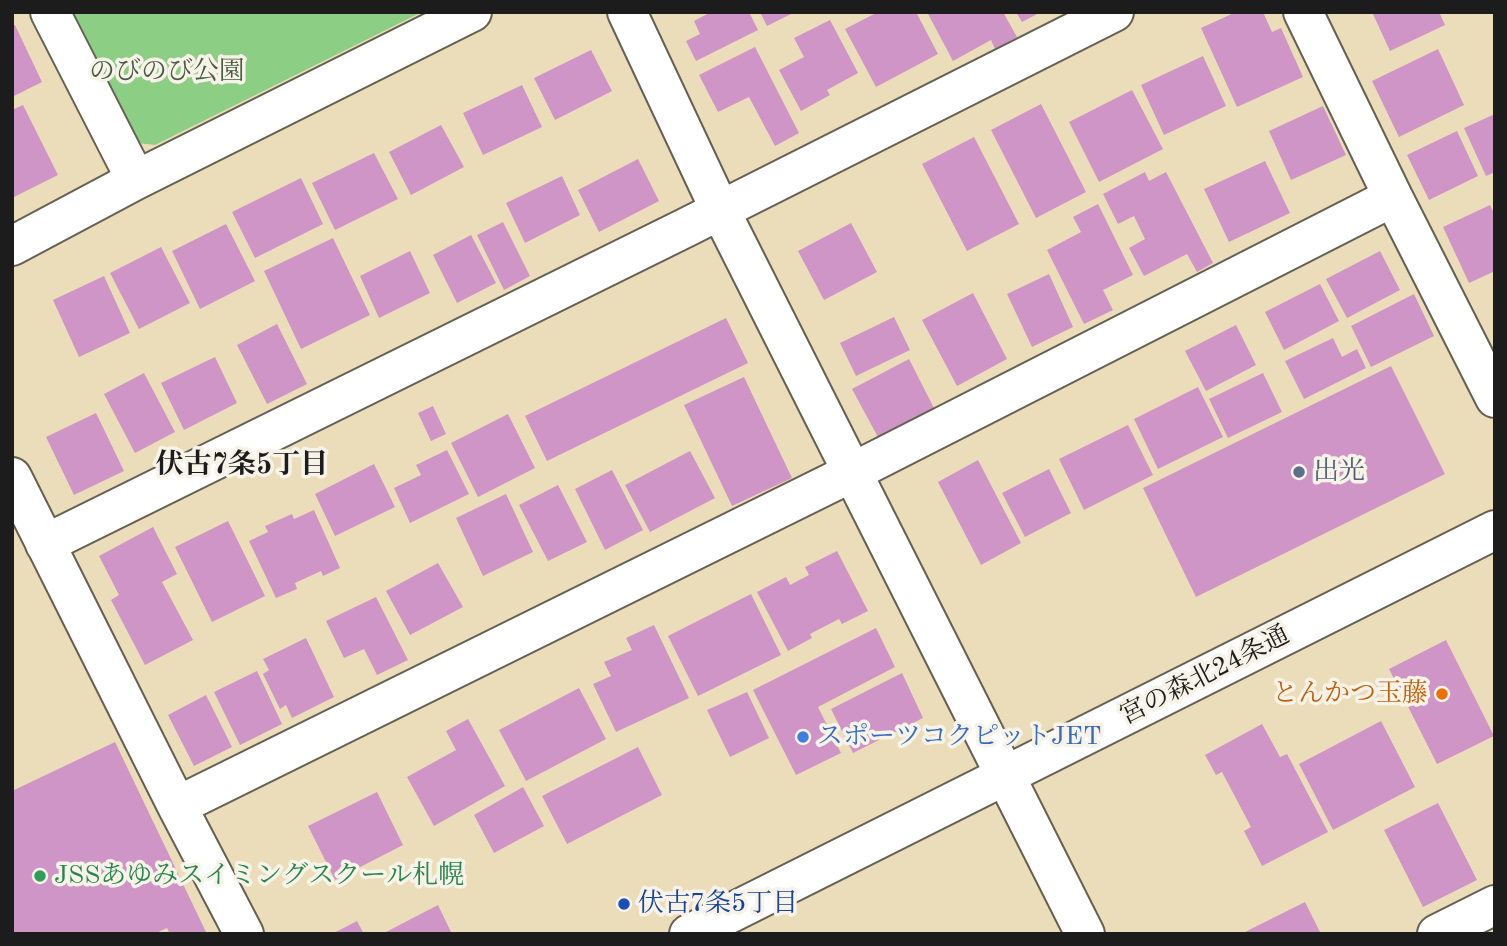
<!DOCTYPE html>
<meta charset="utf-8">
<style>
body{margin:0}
#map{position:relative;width:1507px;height:946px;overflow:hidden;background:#ecddba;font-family:"Old Standard TT",serif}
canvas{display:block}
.frame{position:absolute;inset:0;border:14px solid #1c1c1c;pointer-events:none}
</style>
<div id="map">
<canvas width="1507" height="946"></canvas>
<div class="frame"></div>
</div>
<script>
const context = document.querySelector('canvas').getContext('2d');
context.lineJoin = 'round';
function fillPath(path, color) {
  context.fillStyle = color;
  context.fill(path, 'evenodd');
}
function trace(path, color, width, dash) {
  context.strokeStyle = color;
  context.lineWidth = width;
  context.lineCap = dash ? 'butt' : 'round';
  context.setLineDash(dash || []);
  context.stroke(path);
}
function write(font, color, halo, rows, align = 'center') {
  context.font = font + ' "Old Standard TT","Noto Serif JP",serif';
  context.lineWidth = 7;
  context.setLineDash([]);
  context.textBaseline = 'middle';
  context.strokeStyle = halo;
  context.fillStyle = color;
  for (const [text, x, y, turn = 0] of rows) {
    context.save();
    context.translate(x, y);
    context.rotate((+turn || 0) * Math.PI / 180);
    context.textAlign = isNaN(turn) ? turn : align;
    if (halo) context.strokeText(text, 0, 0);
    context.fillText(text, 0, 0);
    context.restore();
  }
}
fillPath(new Path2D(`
 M69,12H422L155,145L137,143Z`), '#8dce85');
fillPath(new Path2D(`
 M711,12H749L758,30L696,61L686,41L700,34L694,21Z
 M760,12H795L767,26Z
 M878,12H916L938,54L876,87L845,29Z
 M927,12H1003L1017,37L995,49L991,40L953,61Z
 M1016,12H1041L1022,22Z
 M1236,12H1263L1272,32L1281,28L1303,77L1237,107L1201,28Z
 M1372,12H1439L1445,25L1390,51Z
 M830,20L858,73L827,90L830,95L801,111L779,70L804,57L794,38Z
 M15,25L42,82L12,97V26Z
 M755,47L799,133L775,146L749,97L718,112L699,75Z
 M1438,49L1464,105L1399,137L1372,81Z
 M591,50L612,91L555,120L534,78Z
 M1203,56L1226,106L1164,135L1141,85Z
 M522,85L542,127L483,155L463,113Z
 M1132,90L1163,149L1099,182L1069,122Z
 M1041,104L1086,192L1036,218L991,130Z
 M23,105L58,175L12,198V110Z
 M1323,106L1346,155L1291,180L1269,131Z
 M1495,114V172L1486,176L1464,128Z
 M441,125L464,167L411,195L389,152Z
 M1457,131L1478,176L1429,200L1407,155Z
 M974,137L1019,224L967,251L922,164Z
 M374,153L398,199L335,230L312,183Z
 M638,159L659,201L599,232L578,190Z
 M1265,161L1290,213L1229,242L1204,189Z
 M1145,172L1149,181L1166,172L1213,263L1197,272L1187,254L1144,276L1129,248L1145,239L1134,216L1118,224L1103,194Z
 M562,176L580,215L525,243L506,203Z
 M301,178L323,224L255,258L232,212Z
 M1098,204L1133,275L1103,290L1113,310L1084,324L1047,250L1081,232L1073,217Z
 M1490,205L1495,215V271L1469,283L1443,227Z
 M503,222L530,276L504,290L477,235Z
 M851,223L877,272L824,300L798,251Z
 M226,224L255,281L200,309L172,251Z
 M471,235L496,283L457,303L433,255Z
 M333,238L370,315L301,349L264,271Z
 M161,247L190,303L139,329L110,273Z
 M410,251L430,293L379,318L360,276Z
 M1380,251L1400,290L1347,318L1326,279Z
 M1049,274L1073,327L1032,347L1007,294Z
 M104,276L130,333L79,357L53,300Z
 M1320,284L1339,321L1284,350L1265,312Z
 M973,293L1007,359L957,386L922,320Z
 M1414,294L1434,336L1371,367L1351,326Z
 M894,317L910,350L856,376L840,343Z
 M726,318L748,363L547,461L525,416Z
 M277,324L307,384L267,404L237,345Z
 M1236,325L1256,365L1206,391L1185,351Z
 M1333,338L1342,357L1357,349L1366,368L1304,399L1285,361Z
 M215,357L237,403L184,430L161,383Z
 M909,359L935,410L879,439L852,389Z
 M1391,366L1445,474L1196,597L1143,488Z
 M144,373L175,432L135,453L104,394Z
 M1263,373L1282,412L1228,438L1209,399Z
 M744,377L792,478L732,506L684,405Z
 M1198,387L1223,437L1158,469L1134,419Z
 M433,406L446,434L431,441L418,413Z
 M96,413L124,471L74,495L46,437Z
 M508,414L535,468L478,497L451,443Z
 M1128,425L1153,475L1084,510L1059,459Z
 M447,450L469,494L410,523L394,488L421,475L416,465Z
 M690,451L715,498L650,532L625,485Z
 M978,460L1021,543L981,565L938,482Z
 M374,464L395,507L335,536L315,494Z
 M1049,469L1071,513L1025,537L1002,493Z
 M612,470L643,530L605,550L575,489Z
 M558,485L587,542L548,561L519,505Z
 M506,494L533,552L483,576L456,518Z
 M314,510L340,568L323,576L321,571L295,583L297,589L276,598L249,541L268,532L265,526L292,514L294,519Z
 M228,521L265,596L212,622L175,547Z
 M153,527L177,574L162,582L193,640L145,665L111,600L119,595L99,556Z
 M837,551L868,611L842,624L839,619L810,634L812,638L788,651L757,592L786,577L790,585L809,575L805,567Z
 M438,563L463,607L410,635L386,591Z
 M751,594L781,655L698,696L668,636Z
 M376,597L408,660L377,675L364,649L344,658L326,621Z
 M654,625L689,698L616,732L593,684L611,676L604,662L632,650L626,638Z
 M876,628L895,667L818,707L841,753L796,775L753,690Z
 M306,638L334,697L292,718L286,705L280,709L263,674L269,670L263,659Z
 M1446,640L1494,736L1437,764L1389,669Z
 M257,671L282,724L240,745L214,692Z
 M902,673L923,718L853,753L831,709Z
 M579,688L606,739L526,781L499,730Z
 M747,692L769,738L730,757L707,710Z
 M206,695L232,747L194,766L168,715Z
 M468,719L505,786L434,826L407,777L456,750L446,731Z
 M1381,721L1415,787L1333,830L1299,764Z
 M1262,724L1280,757L1287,754L1328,832L1262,866L1244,831L1251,827L1222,772L1216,775L1205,755Z
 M115,742L206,932L202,934H170L167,928L154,934H12V791Z
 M638,747L662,795L567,844L542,796Z
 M523,787L544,826L494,853L474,815Z
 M377,792L403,845L335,880L308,826Z
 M1438,803L1477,880L1423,907L1384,830Z
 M1305,902L1321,934H1241Z
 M438,905L452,934H387L386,932Z
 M357,921L364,934H332Z`), '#cf95c6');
const minor = new Path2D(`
 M50,12L136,180
 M627,12L720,210L1085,934
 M1303,12L1393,197L1495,398
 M12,246L136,180L472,12
 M12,477L177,806L244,934
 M45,544L685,228L1114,12
 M177,806L851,473L1393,197
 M1437,934L1495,905`);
const tertiary = new Path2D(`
 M689,934L1495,530`);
trace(minor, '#656053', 42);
trace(tertiary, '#656053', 42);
trace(minor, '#fff', 38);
trace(tertiary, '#fff', 38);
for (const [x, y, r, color] of [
 [1299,472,7,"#5c6f8a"],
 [1442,694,7,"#e8710a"],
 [803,737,7,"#3f7fe0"],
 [40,876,7,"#2e9e5b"],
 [624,904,7,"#1a4fb4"]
]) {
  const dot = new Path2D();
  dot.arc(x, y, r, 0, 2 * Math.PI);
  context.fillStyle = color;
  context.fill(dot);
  trace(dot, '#f7f3e8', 2.5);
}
write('26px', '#445a41', '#f7f3e8', [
 ["のびのび公園",167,72]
]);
write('26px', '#4e5e75', '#f7f3e8', [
 ["出光",1313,472]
], 'left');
write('26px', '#1c1c1c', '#f7f3e8', [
 ["宮の森北24条通",1205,676,-27]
]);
write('26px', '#c56008', '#f7f3e8', [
 ["とんかつ玉藤",1428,694]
], 'right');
write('26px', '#366cbe', '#f7f3e8', [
 ["スポーツコクピットJET",817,737]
], 'left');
write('26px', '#27864d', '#f7f3e8', [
 ["JSSあゆみスイミングスクール札幌",54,876]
], 'left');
write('26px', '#164399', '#f7f3e8', [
 ["伏古7条5丁目",638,904]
], 'left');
write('bold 28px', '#1c1c1c', '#f7f3e8', [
 ["伏古7条5丁目",242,466]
]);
</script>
